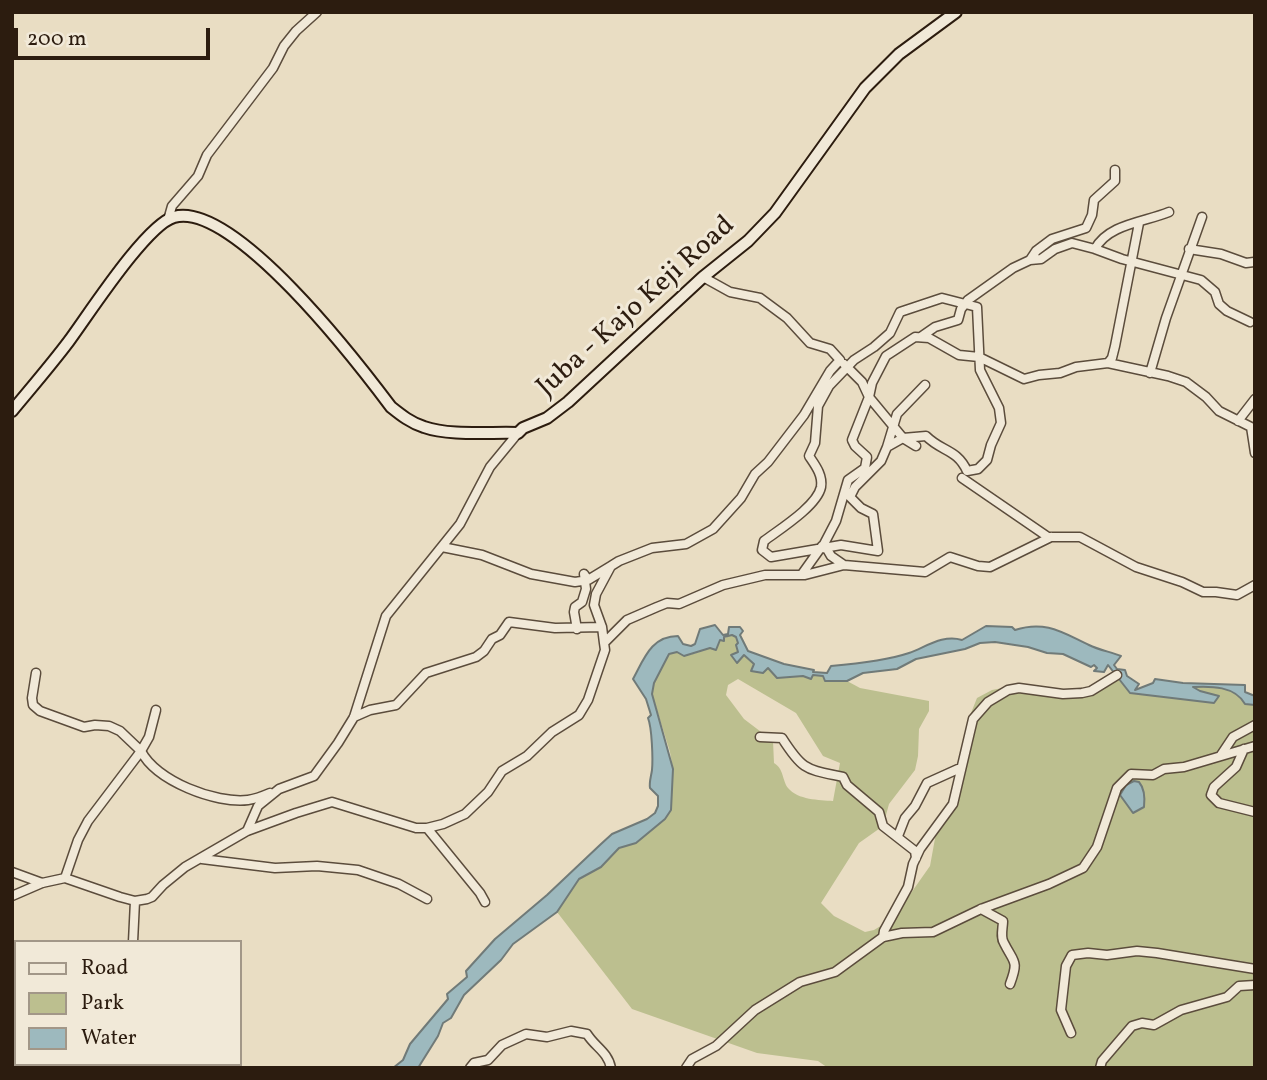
<!DOCTYPE html>
<style>
body{margin:0}
#map{position:relative;width:1267px;height:1080px;overflow:hidden;background:#e9ddc3;font-family:Vollkorn,serif}
canvas{display:block}
.frame{position:absolute;inset:0;border:14px solid #2c1c0f;pointer-events:none}
.legend{position:absolute;left:14px;top:940px;width:228px;height:126px;box-sizing:border-box;background:#f1e9d8;border:2px solid #a29788;margin:0;padding:9px 12px;list-style:none;font-size:21px;color:#2c1c0f}
.legend li{display:flex;align-items:center;gap:14px;height:35px}
.legend b{width:35px;border:2px solid #a29788}
.scale{position:absolute;left:14px;top:28px;width:196px;height:32px;box-sizing:border-box;border:4px solid #2c1c0f;border-top:0;padding-left:9px;font-size:21px;line-height:24px;white-space:nowrap;color:#2c1c0f;-webkit-text-stroke:5px #f1e9d8;paint-order:stroke}
</style>
<div id="map">
<canvas width="1267" height="1080"></canvas>
<div class="frame"></div>
<ul class="legend">
<li><b style="height:9px;background:#f1e9d8"></b>Road</li>
<li><b style="height:19px;background:#bcbf8f"></b>Park</li>
<li><b style="height:19px;background:#9db9be"></b>Water</li>
</ul>
<div class="scale">200 m</div>
</div>
<script>
const context = document.querySelector('canvas').getContext('2d');
context.lineJoin = 'round';
function fillPath(path, color) {
  context.fillStyle = color;
  context.fill(path, 'evenodd');
}
function trace(path, color, width, dash) {
  context.strokeStyle = color;
  context.lineWidth = width;
  context.lineCap = dash ? 'butt' : 'round';
  context.setLineDash(dash || []);
  context.stroke(path);
}
function write(font, color, halo, rows, align = 'center') {
  context.font = font + ' Vollkorn,serif';
  context.lineWidth = 6;
  context.setLineDash([]);
  context.textBaseline = 'middle';
  context.strokeStyle = halo;
  context.fillStyle = color;
  for (const [text, x, y, turn = 0] of rows) {
    context.save();
    context.translate(x, y);
    context.rotate((+turn || 0) * Math.PI / 180);
    context.textAlign = isNaN(turn) ? turn : align;
    if (halo) context.strokeText(text, 0, 0);
    context.fillText(text, 0, 0);
    context.restore();
  }
}
fillPath(new Path2D(`
 M732,635L736,637C739,645 738,652 741,659L743,654L754,664L751,671L762,673L768,668L778,678L803,676L811,678L813,675L823,676L833,682L847,681L860,688L929,701V711L919,729L918,756L915,770L889,804L883,826L859,843L821,903L834,916L865,932L874,930L887,922L906,896L911,893L930,866L936,833L954,787L968,734L969,718L977,698L992,690L1018,685L1059,690L1092,689L1115,676L1108,665L1131,693L1214,703L1219,696L1200,691L1191,686C1210,687 1235,685 1245,704L1255,705V1068H828L818,1061L757,1053L632,1009L557,912L579,879L601,867L619,848L636,843L673,788V769L670,752L652,694L654,683L664,660L669,654L677,652L685,656C692,654 700,652 707,649C716,645 722,638 732,635ZM738,679L796,713L823,756L840,763L833,801C819,800 798,800 788,788C782,780 784,769 774,763L773,741L744,719L726,695L728,685Z`), '#bcbf8f');
const water = new Path2D(`
 M715,625L723,635L728,634L729,627H740L743,631L740,635L748,651L784,664L814,670L813,672L827,673L831,666C854,664 888,660 909,653C926,647 943,634 962,640L986,626L1012,627L1015,630C1046,620 1063,633 1089,645C1099,650 1111,652 1121,656L1114,665L1117,669L1125,670L1127,676L1139,684L1135,690L1153,683L1155,679L1183,683L1245,685V692L1255,696V705L1245,704C1235,686 1211,686 1193,687L1200,691L1219,696L1214,703L1130,693L1108,665L1104,672L1094,671L1097,668L1094,665L1091,667L1063,654L1047,653L1028,647L995,642L980,643L965,649L916,659L897,669L863,673L847,681H825L823,676L813,675L811,679L803,676L777,678L768,668L763,673L751,671L754,664L744,655L737,663L731,655L738,652L736,645L738,643L736,637L732,635L724,637V641L720,640L716,650L710,648L684,656L677,652L669,654L654,683L652,694L673,769L671,810L665,819L636,843L619,848L601,867L579,879L557,912L513,944L501,960L464,995L451,1018L443,1023L438,1036L418,1068H393L403,1060L410,1044L448,999L447,994L467,977L466,971L495,939L547,895L601,844L612,834L647,819L655,813L658,806V796L650,788C649,782 651,777 652,770C653,759 652,728 648,718L651,715L646,699L633,679C644,659 651,636 678,636L683,644L691,646L695,644L700,629Z
 M1134,781L1139,782C1145,789 1145,798 1144,807L1133,813L1120,795L1126,785Z`);
fillPath(water, '#9db9be');
trace(water, '#707a78', 2);
const street = new Path2D(`
 M168,220L172,206L198,176L207,155L273,68L284,46L296,31L317,12
 M1095,249C1108,224 1145,222 1169,212
 M1189,249L1221,254L1246,263L1254,262
 M1030,260L1041,259L1055,249L1072,243L1095,249L1122,259L1201,280L1215,292L1219,304L1227,311L1250,322
 M942,298L977,307L980,370L999,408L1001,423L991,445L987,460L978,469L967,471C957,449 942,452 926,436L903,438L887,447L881,461L855,487L850,497L861,508L873,514L878,551L841,545L771,557L762,550L764,541C780,529 817,506 821,487C823,475 815,465 809,456L815,443L818,406L829,386L854,360L874,347L890,333L900,312Z
 M922,336L935,327L958,320L961,309L968,300L1013,268L1030,260L1036,251L1052,239L1086,228L1092,215L1094,200L1115,181V170
 M1108,363L1112,358L1115,346L1139,223
 M844,364L862,382L869,397L852,440L855,446L867,457L865,468L848,480L836,521L824,544L831,556L844,565
 M1150,373L1166,318L1202,217
 M1238,421L1255,399
 M916,446L903,438L869,397L872,383L886,356L915,337L929,338L959,355L979,357L1024,379L1039,375L1060,373L1076,367L1108,363L1168,376L1186,382L1206,397L1219,411L1251,427L1255,453
 M887,447L897,414L925,385
 M962,478L1048,537H1080L1136,567L1182,582L1203,592H1216L1237,595L1255,585
 M442,547L482,555L531,574L575,582L588,580L611,566
 M802,574L822,546
 M577,629L574,612L575,607L582,602L586,589L584,574L588,580
 M604,643L602,627L594,605L596,594L611,566L619,561L652,548L686,544L713,529L741,498L755,474L768,462L804,415L830,371L840,360L830,349L810,343L787,318L760,298L730,292L703,277
 M36,673L32,698L33,705L40,711L84,727L95,725L109,726L120,731L141,751L149,737L156,710
 M354,717L370,710L396,705L426,673L476,657L484,651L492,639L500,635L509,622L555,628L602,627
 M760,737L782,738C803,771 806,769 843,777L847,785L879,812L883,826L915,851L916,858
 M1244,749L1236,767L1214,787L1211,795L1219,803L1255,812
 M1221,755L1233,737L1255,725
 M427,828L443,824L465,814L488,792L502,771L527,756L552,732L579,715L588,700L605,650L604,643L627,620L657,607L667,603L679,604L723,585L765,575H805L844,565L925,572L950,557L978,566L990,567L1051,537
 M247,831L258,806L279,789L314,776L338,743L354,717L386,616L460,524L490,467L518,433
 M898,836L905,818L915,806L927,783L958,769
 M202,859L275,868L317,866L358,870L399,884L427,899
 M12,872L42,883
 M65,878L78,840L88,821L141,751C156,781 216,804 248,800C255,799 263,796 270,793
 M12,896L42,883L65,878L120,897L135,901L147,899L152,897L163,885L185,867L247,831L296,813L332,802L416,828H427L480,893L485,902
 M981,909L1003,921C1003,928 1000,937 1004,943C1014,963 1019,960 1010,984
 M883,937L884,931L908,887L913,864L920,849L953,804L973,719L988,702L1008,690L1019,688L1063,694L1082,693L1091,691L1117,675
 M133,942L135,901
 M1071,1033L1061,1010L1066,966L1072,955L1088,953L1107,955L1137,951L1157,953L1255,969
 M121,1068L122,1064
 M470,1068L474,1063L488,1060L502,1045L526,1034L547,1037L571,1031L587,1034C595,1047 608,1052 611,1068
 M686,1068L692,1059L716,1046L755,1010L800,982L835,972L883,937L902,933L933,932L981,909L1049,884L1083,868L1097,847L1117,788L1131,774L1153,775L1164,769L1184,767L1255,746
 M1100,1068L1102,1061L1132,1026L1142,1023L1154,1025L1181,1010L1227,997L1239,986L1255,985`);
const secondary = new Path2D(`
 M12,411C31,388 51,365 69,341C89,314 146,225 174,217C233,200 358,363 391,407C401,415 411,423 424,427C449,436 490,432 518,433L523,428L547,418L568,402L703,277L748,241L775,213L865,88L899,54L956,12`);
trace(street, '#5b4c3c', 11);
trace(secondary, '#2c1c0f', 14);
trace(street, '#f1e9d8', 8);
trace(secondary, '#f1e9d8', 10);
write('28px', '#2c1c0f', '#f1e9d8', [
 ["Juba - Kajo Keji Road",637,308,-42]
]);
</script>
